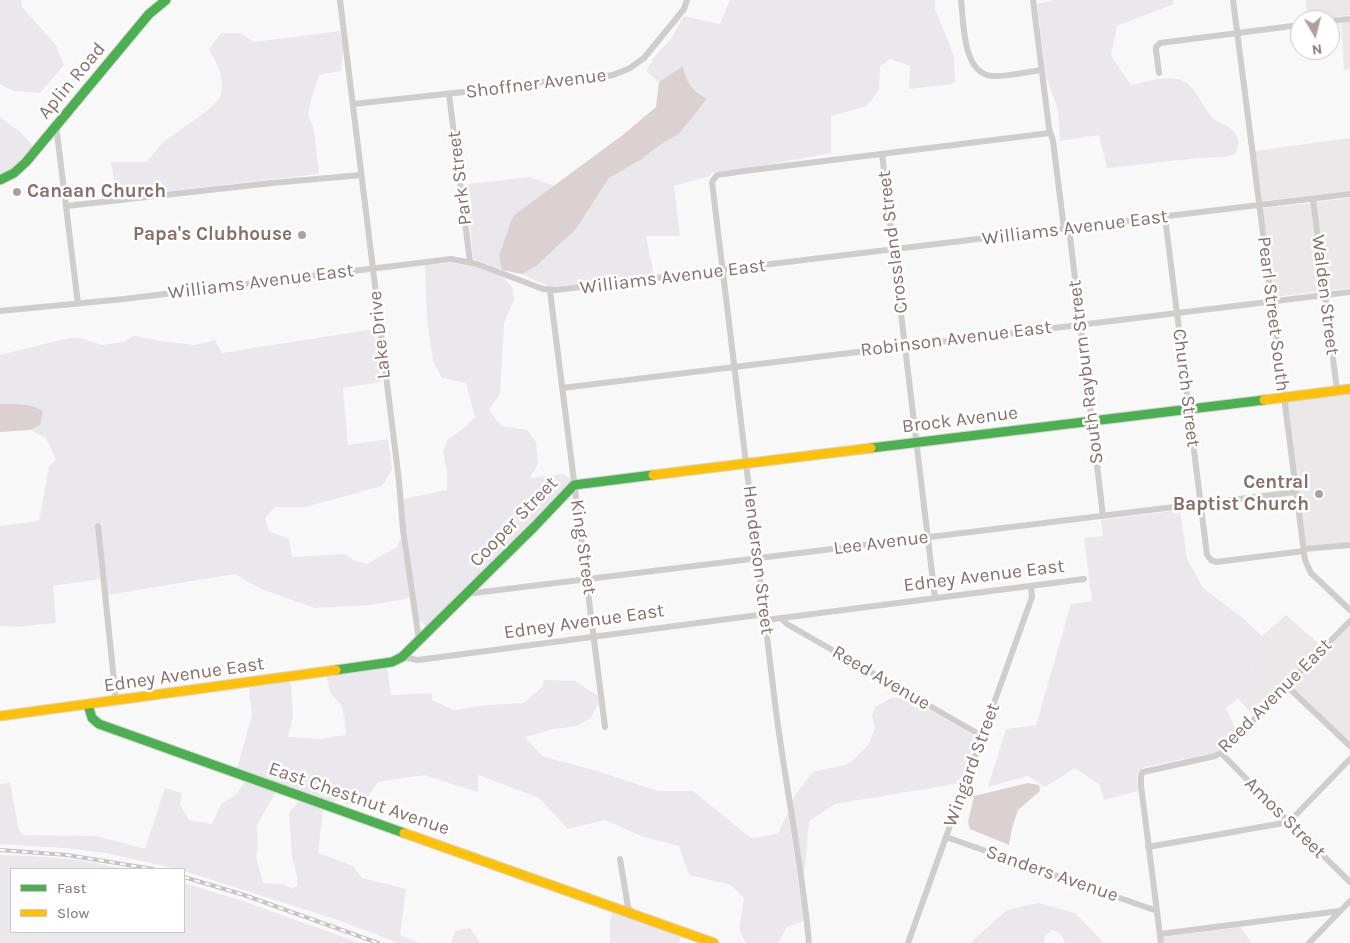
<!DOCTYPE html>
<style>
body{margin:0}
#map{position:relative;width:1350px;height:943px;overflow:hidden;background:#f8f8f9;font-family:Karla,sans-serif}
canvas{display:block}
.legend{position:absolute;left:10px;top:868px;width:175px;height:65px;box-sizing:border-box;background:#fff;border:1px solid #d0c6c3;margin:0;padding:6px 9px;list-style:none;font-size:15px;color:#897068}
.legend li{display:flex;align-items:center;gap:10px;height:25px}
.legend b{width:25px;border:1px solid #d0c6c3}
.north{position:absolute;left:1290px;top:10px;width:50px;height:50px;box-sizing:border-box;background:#fff;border:1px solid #d0c6c3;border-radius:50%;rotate:172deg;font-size:14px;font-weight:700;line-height:20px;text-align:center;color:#897068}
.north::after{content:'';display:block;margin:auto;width:18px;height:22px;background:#b0a09b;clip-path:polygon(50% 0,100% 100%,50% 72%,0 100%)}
</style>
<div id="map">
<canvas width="1350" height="943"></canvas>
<ul class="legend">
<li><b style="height:6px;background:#4caf50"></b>Fast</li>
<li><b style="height:6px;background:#ffc107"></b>Slow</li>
</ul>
<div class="north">N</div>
</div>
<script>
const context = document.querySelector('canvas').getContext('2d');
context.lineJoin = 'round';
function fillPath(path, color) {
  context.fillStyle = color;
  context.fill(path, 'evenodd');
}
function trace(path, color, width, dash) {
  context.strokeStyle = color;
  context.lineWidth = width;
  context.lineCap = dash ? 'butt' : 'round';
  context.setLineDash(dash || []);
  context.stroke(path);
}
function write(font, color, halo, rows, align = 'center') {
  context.font = font + ' Karla,sans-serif';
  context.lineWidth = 5;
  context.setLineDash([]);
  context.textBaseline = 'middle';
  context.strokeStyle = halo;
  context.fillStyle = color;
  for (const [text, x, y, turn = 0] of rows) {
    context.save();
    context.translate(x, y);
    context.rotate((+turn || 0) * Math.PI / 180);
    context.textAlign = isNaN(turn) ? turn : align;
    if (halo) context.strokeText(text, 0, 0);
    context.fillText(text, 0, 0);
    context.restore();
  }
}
fillPath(new Path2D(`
 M1306,0H1350V15L1308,20Z
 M1350,22V69L1344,70L1341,25H1330Z
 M1350,138V191L1262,201L1254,151Z
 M1350,198V288L1328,291L1316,202Z
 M1311,203L1322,291L1275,297L1262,208Z
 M1350,392V542L1306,546L1287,400Z
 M1286,615L1321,646L1254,716L1238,699L1252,689L1254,682L1252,665L1261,656L1268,642L1262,636Z
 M1350,625V742L1292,686Z
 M1240,927L1252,943H1164L1163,937Z`), '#eae8e9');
fillPath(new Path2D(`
 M0,0H21L22,7L56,45L64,65L40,93L14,91L0,84Z
 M730,0H935V9L954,56L955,82L951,84L909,89L910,66L890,59L880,66L879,90L867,106L831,116V153L766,165L713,172L710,176L674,186L680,236H646L654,275L553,287H549L522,274L536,265L576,229L609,178L642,159L660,145L679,134L707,99C693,89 687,84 682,67L659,82L646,71L655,56L671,39L684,16L720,24Z
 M1054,0H1173L1174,4L1117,26L1111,56L1131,85C1146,82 1166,75 1181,80C1194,84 1202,105 1210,115C1217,124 1231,124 1237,136C1240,143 1238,147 1235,154L1226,157L1199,158L1107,168L1099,135L1060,141L1058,110L1046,76L1037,4Z
 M340,31L343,49L341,71L319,75L312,97L308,114L314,130L319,174L117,197L111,162H147C152,155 158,147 165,141C176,132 218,107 221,94C225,77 217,64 209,49L221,33H241L254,42Z
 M0,117L20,132L34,147L13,170L0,176Z
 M530,177L555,186L513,216L499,255L503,270L473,259L466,184Z
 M451,263L477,267L504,278L513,288L514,300L504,323L500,393L489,410L501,426L527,430L536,442L538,464L530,478L562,474L570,478L571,483L532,525L426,627L419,620L405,530L403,499L447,490V471L443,453L447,440L465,427L475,417L466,383L442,378L433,361L427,320L425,265Z
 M374,329L381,382L343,388L348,445L388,439L392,470L382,486L305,507H275L265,518L269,531L289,539L292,557L345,554L355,561L367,564L397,547L401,538L410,596L406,599L370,605L315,608L261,589L235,574L107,595L100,523H95L100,579L53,586L56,623L14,627L0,626V526L39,521L49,466L56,460L46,438L30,430L40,425L42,411L25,405L0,404V355L69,338H81L102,345L123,342L134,336L160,341L195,345L215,340L222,353Z
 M1180,510L1187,559L1203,588L1244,619L1268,642L1261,656L1252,665L1254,682L1252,689L1226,708L1235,728L1239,731L1221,749L1214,753L1144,767L1137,774L1138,791L1104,800L1099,784L1075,768L1045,787L1028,776L988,787L1006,729L1036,725L1071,604L1092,601L1084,538L1103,536L1101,520Z
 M387,667L391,695L432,693V700L454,710L488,705L524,703L542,687L544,680L575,681L598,696L599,702L591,718L577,726L553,729L525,737L542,756L600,772L658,791H693L751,838L778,834L788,812L804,921L787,927L778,943H746L739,930L744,898L731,885L689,875L679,846L644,837L605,820L568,829L539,798L478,775V792L424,775L378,782L367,798L350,805L337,800L333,803L237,769L252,715L249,689C260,683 281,677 291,683L293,717L288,737L320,739L346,735L345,720L341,705L330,692L326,675Z
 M900,697H908L978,738L971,751L961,783L835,804L809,821L804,877L792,802L795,795L812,773L816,771L846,765L854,759L869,744L875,728L872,717L875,707L891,698Z
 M245,781L277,790L257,825L258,847L256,857L263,883L283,884L292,889L297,886V876L292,858L289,813L301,799L326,808L323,810L318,853L353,866L362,878L406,889L400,935L419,943H398L338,920L184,871V869H177L106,853L64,848L0,844V784L10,783L19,830L23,835L97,836L145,849L165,788L182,793L180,804L189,820L212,824L221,804L237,794Z
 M0,855C41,856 82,858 122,869H11V932H184V883L243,901L360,943H0Z
 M1038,903L1075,913L1104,943H1065L1060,933L1052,930L1045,936L1044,943H970L1007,910Z
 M612,910L681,935L679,943H610V925Z
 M470,928L480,943H451L455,931Z`), '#eae8ed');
fillPath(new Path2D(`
 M683,66C686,83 692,90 707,99L679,134L660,145L642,159L609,178L576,229L536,266L522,274L502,270L499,255L513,216L624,134L656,107L659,82Z
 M0,404C14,404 31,403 43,411L40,425L30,430L0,432Z
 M1028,783L1039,785L1040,791L1018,810L1012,828L1009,845L970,829L968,822L974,796Z`), '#dbd1d0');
const fast = new Path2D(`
 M0,180L14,173L26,162L149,14L166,0
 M871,448L1264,400
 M336,670L392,662L402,657L534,527L574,485L653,475
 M88,705L92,718L99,724L404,833`);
const slow = new Path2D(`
 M1264,400L1350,389
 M653,475L871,448
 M0,716L336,670
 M404,833L714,943`);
trace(fast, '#d7d5d6', 11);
trace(slow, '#d7d5d6', 11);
trace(new Path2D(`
 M340,0L399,481L403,530L419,640
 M961,0C964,23 962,73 992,76C1007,77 1026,72 1041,70
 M1033,0L1049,128L1053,141L1064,229
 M1233,0L1305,560L1311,573L1350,610
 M1330,21L1350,19
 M1159,73L1156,50V47L1160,43L1300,25
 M449,94L470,262
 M353,104L473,91L540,82L604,77L616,74L630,68L644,58L684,9L687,0
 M56,125L78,304
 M882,154L935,598
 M1313,199L1337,390
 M66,206L272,183L361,175
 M1165,217L1207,555L1211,560L1216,562L1304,551
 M1069,228L1103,516
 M550,291L605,727
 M0,311L124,299L451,259L477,264L543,289L556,290L1350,194
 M562,388L1350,292
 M98,526L116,700
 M1304,549L1350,545
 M466,594L1296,492
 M781,618L787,624L982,736
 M402,657L418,660L758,615L766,620L1084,579
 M1287,686L1350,746
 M1221,753L1289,822L1350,882
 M946,837L1157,911
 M1148,847L1289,822L1350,759
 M620,859L628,907L632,913
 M1160,934L1340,911
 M809,943C802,865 786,788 776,711L712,182L717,175L744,171L1050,133
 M908,943L1032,597L1031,586
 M1161,943L1141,786V775L1143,772L1215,756L1221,753L1350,621
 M1309,943L1350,901`), '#cfcecd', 6);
trace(fast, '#4caf50', 9);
trace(slow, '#ffc107', 9);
const rail = new Path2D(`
 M0,850L67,855L153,869
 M184,877L244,895L378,943`);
trace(rail, '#c6c3c3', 4);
trace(rail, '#fff', 2, [5.5]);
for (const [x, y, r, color] of [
 [17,192,5,"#b0a09b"],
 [302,235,5,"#b0a09b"],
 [1319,494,5,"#b0a09b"]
]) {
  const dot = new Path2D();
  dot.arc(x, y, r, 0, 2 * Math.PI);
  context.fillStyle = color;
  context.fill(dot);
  trace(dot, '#fff', 2);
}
write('19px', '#897068', '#fff', [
 ["Aplin Road",72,81,-50],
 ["Shoffner Avenue",536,84,-7],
 ["Park Street",460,178,-97],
 ["Williams Avenue East",1075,228,-7],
 ["Crossland Street",893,242,-97],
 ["Williams Avenue East",673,277,-7],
 ["Williams Avenue East",261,282,-7],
 ["Walden Street",1325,295,83],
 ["Pearl Street South",1273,314,83],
 ["Lake Drive",380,335,-96],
 ["Robinson Avenue East",956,339,-7],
 ["South Rayburn Street",1086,372,-97],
 ["Church Street",1186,388,83],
 ["Brock Avenue",960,420,-7],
 ["Cooper Street",514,522,-46],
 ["Lee Avenue",881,543,-7],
 ["King Street",583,547,82],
 ["Henderson Street",758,560,83],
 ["Edney Avenue East",984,576,-7],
 ["Edney Avenue East",584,622,-8],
 ["Edney Avenue East",184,675,-8],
 ["Reed Avenue",881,678,30],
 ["Reed Avenue East",1275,696,-45],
 ["Wingard Street",972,765,-70],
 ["East Chestnut Avenue",359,799,19],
 ["Amos Street",1285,818,45],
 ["Sanders Avenue",1052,874,19]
]);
write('bold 19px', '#897068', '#fff', [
 ["Canaan Church",27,192,"left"],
 ["Papa's Clubhouse",292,235],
 ["Central",1309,483],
 ["Baptist Church",1309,505]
], 'right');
</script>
